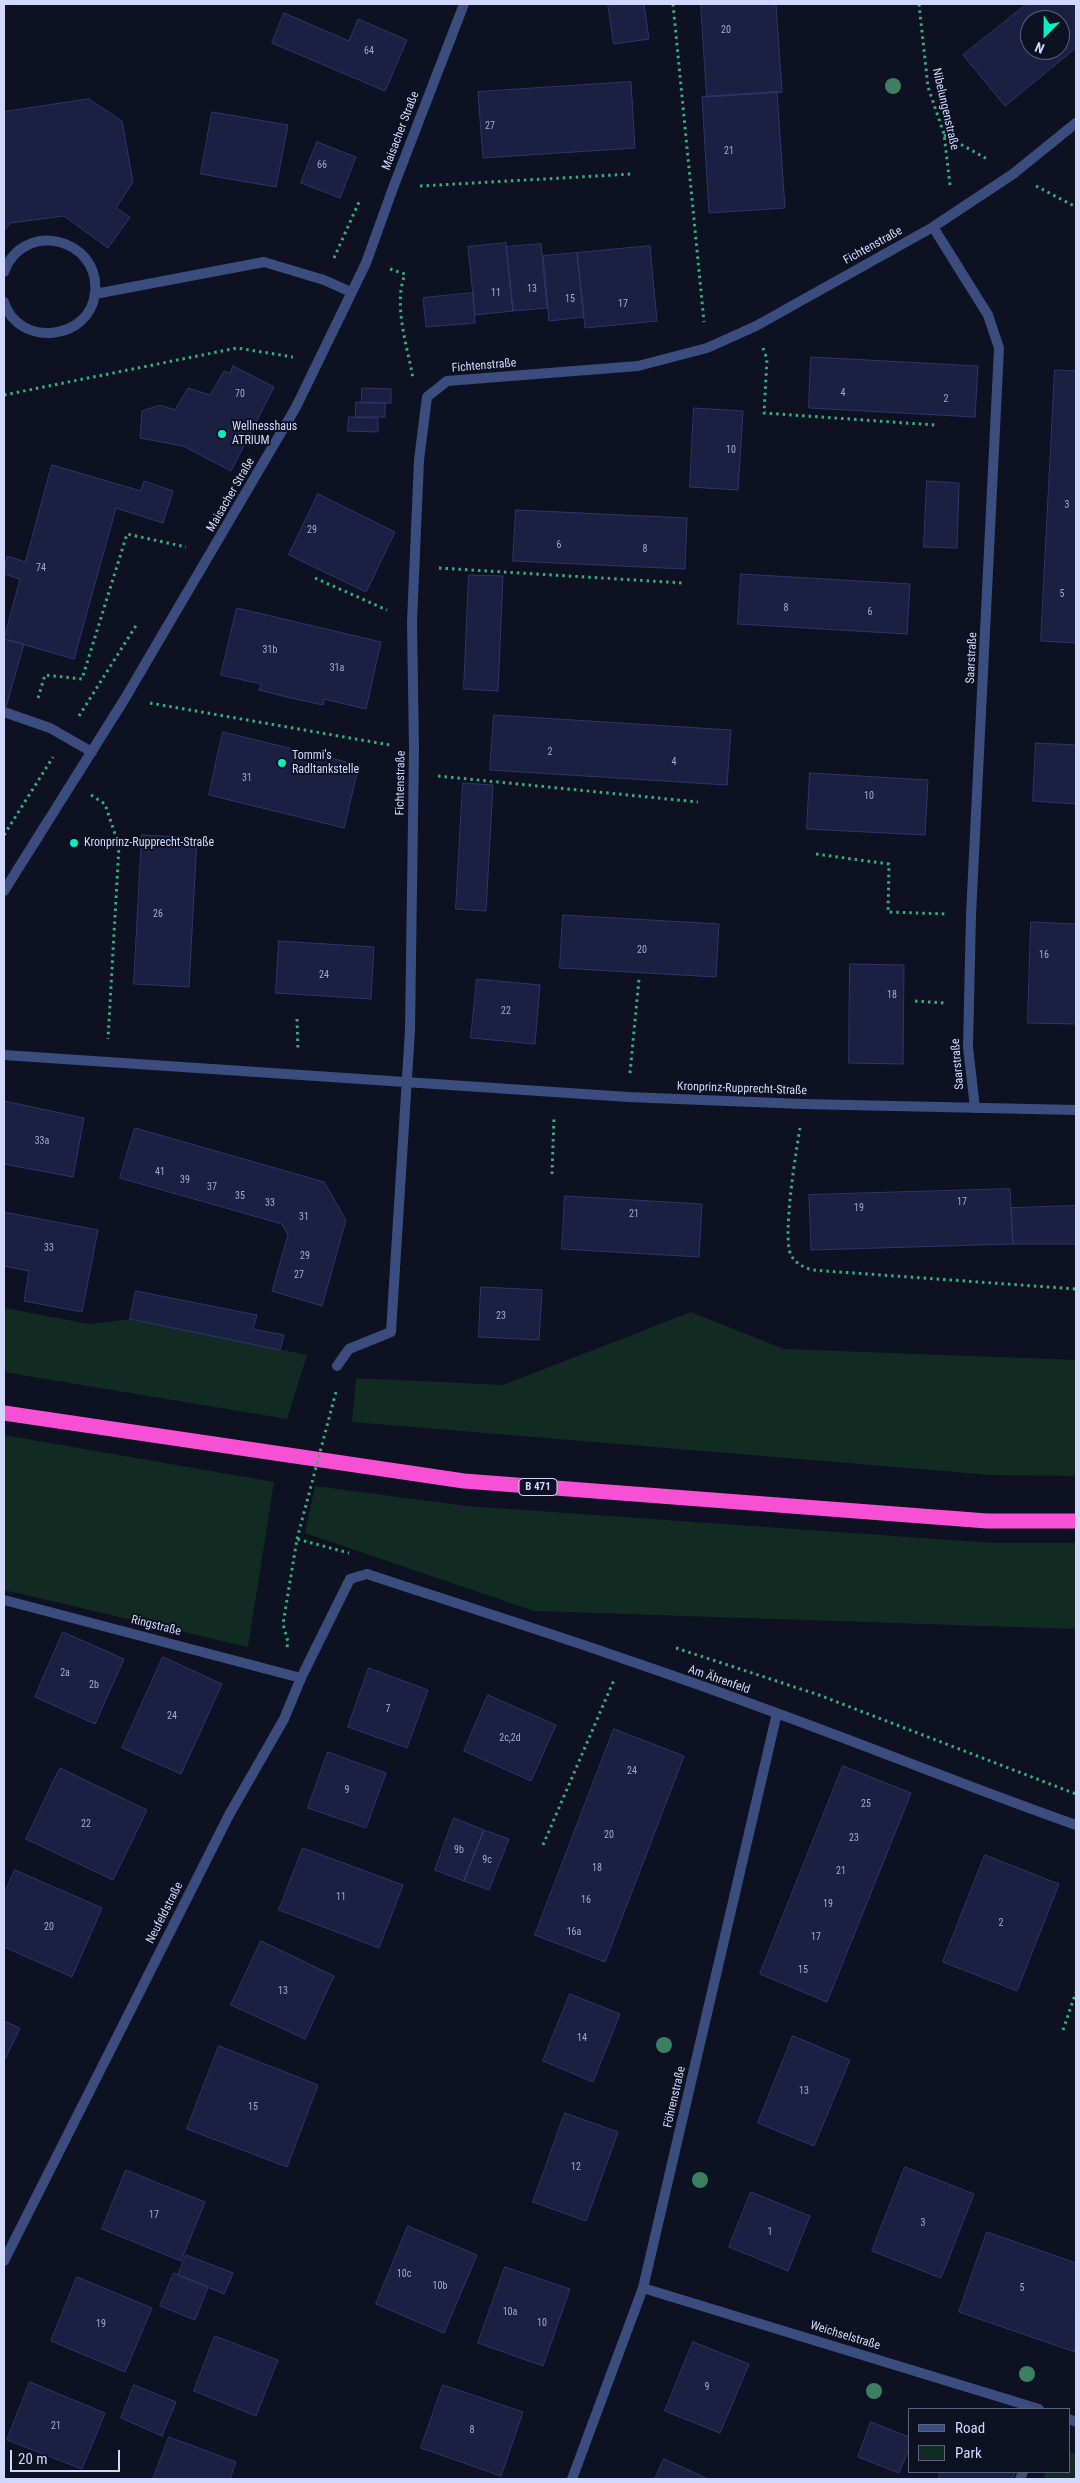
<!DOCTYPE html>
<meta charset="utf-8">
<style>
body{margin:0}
#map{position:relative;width:1080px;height:2483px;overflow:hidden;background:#0e1121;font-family:"Roboto Condensed",sans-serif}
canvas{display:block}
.frame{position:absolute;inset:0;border:5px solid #d0d9fd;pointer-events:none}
.legend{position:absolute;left:908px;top:2408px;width:162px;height:65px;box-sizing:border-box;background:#0e1121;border:1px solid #5c6179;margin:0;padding:6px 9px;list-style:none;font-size:15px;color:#d0d9fd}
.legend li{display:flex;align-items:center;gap:10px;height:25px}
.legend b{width:25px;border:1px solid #5c6179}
.north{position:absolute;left:1020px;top:10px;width:50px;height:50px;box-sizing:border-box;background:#0e1121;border:1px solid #5c6179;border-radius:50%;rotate:203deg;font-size:14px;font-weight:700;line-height:20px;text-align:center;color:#d0d9fd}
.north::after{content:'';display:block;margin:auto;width:18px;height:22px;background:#0aefc0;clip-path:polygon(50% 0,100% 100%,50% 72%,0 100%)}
.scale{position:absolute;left:10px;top:2450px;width:110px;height:22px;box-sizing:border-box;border:2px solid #d0d9fd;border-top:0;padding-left:6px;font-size:15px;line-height:18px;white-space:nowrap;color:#d0d9fd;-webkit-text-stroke:4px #0e1121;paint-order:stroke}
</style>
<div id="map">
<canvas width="1080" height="2483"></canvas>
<div class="frame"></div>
<ul class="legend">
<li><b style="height:6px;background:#3b4d7e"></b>Road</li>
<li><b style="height:14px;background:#112b22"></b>Park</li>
</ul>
<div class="north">N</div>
<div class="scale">20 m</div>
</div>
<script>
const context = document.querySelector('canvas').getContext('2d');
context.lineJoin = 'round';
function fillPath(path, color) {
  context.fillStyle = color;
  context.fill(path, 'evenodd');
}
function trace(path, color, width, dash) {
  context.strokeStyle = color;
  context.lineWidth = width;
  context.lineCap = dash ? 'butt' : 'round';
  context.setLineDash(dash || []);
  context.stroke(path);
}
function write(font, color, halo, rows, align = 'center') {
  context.font = font + ' "Roboto Condensed",sans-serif';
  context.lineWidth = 4;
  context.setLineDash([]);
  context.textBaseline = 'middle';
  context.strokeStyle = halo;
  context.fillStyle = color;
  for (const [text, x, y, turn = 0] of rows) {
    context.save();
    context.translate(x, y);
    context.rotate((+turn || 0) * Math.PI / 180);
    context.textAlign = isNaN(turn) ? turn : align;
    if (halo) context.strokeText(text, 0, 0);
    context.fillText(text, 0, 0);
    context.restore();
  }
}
fillPath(new Path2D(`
 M4,1308L89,1324L130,1319L307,1355L287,1419L4,1372Z
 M691,1312L784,1349L1076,1360V1476L992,1475L352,1422L356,1378L503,1385Z
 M4,1435L274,1482L248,1647L4,1590Z
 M315,1486L467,1506L994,1543H1076V1629L534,1611L305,1533Z
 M1069,2452L1076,2454V2479H1043L1046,2472H1069Z`), '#112b22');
const building = new Path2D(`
 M608,4H644L649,39L614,44Z
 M701,4H776L782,92L707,97Z
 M1027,4H1076V48L1005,106L963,55ZM1030,20H1060V50H1030Z
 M284,13L349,41L358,19L407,40L385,91L272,43Z
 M631,82L635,148L483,158L478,92Z
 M777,92L785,208L709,213L702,97Z
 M89,99L122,121L133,182L116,208L130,217L108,248L64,216L10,223L4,231V112Z
 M212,112L288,125L276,187L201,174Z
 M317,142L356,157L340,198L301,183Z
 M506,243L513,311L475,315L468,247Z
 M541,244L547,308L513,311L506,247Z
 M650,246L657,321L585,328L577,253Z
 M577,253L584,317L549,321L543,256Z
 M473,293L475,323L426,327L423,298Z
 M811,357L978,366L975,417L809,408Z
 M233,366L274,387L231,471L183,446L140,438L142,411L160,405L175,410L188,388L210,395L224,371L230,373Z
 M1055,370L1076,371V643L1041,641Z
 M362,388L391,389V403H362Z
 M356,402L385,403V417H356Z
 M694,408L743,411L738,490L690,487Z
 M349,417L378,418V432L348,431Z
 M52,465L141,491L144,481L173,491L163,523L116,508L74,659L4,639L20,579L4,574L7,556L25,562Z
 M927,481L959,483L957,548L924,547Z
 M318,494L395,532L366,592L289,555Z
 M516,510L687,518L685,569L513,561Z
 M741,574L910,584L907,634L738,624Z
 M469,575L503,576L498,691L464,689Z
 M237,608L381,642L366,709L324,699L323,705L291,698L259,690L261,684L221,675Z
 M4,639L24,644L4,714Z
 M494,715L731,730L727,785L490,770Z
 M223,732L359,765L344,828L209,795Z
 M1036,743L1076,745V804L1033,801Z
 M810,773L928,780L925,835L807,829Z
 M463,783L493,785L486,911L456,909Z
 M142,835L197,838L189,987L134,984Z
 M563,915L719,924L716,977L560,968Z
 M1031,922L1076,924V1024L1028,1023Z
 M279,941L374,947L371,999L276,993Z
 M850,964L904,965L903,1064L849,1063Z
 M477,979L540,985L535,1044L471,1038Z
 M4,1101L84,1118L73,1177L4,1164Z
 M135,1128L324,1182L346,1220L322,1306L272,1291L288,1235L282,1224L120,1178Z
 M1010,1189L1013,1244L811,1250L809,1195Z
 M565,1196L702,1204L699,1257L562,1249Z
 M1076,1206V1244H1013L1011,1208Z
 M4,1212L98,1230L82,1312L24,1301L29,1271L4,1266Z
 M481,1287L542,1290L539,1340L479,1337Z
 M136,1291L257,1315L253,1329L284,1335L280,1350L130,1319Z
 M63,1632L124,1659L95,1724L35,1697Z
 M163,1657L222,1684L181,1774L122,1748Z
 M369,1668L428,1690L407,1748L348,1727Z
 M488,1695L556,1725L531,1781L464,1751Z
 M614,1729L684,1756L605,1962L535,1935Z
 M328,1752L386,1773L366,1828L308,1808Z
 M843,1766L911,1793L827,2002L760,1974Z
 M60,1768L147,1810L113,1880L26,1839Z
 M454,1818L484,1830L464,1881L435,1870Z
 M484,1830L509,1839L489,1890L464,1881Z
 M303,1848L403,1885L379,1948L279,1910Z
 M985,1855L1059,1884L1017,1991L943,1962Z
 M15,1870L102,1908L72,1977L4,1947V1895Z
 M261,1941L334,1976L305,2039L231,2005Z
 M570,1994L620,2014L593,2082L543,2061Z
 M4,2021L20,2028L4,2061Z
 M793,2036L850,2060L814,2146L758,2123Z
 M219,2046L318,2085L287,2167L187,2129Z
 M565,2113L618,2132L586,2221L533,2202Z
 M905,2167L974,2194L941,2278L872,2251Z
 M126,2170L205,2202L181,2261L102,2229Z
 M751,2192L810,2216L788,2271L729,2247Z
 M408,2226L477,2255L444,2333L376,2304Z
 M987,2232L1076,2263L1075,2352L959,2312Z
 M186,2255L233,2273L224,2294L178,2275Z
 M505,2267L570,2289L543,2366L478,2343Z
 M174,2273L208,2287L195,2320L160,2306Z
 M77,2277L152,2308L125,2372L51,2341Z
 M215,2336L278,2360L256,2416L194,2391Z
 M693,2342L749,2364L720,2433L665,2411Z
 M30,2382L105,2413L82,2469L7,2440Z
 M134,2385L176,2402L162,2436L121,2418Z
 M443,2385L523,2412L501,2476L421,2448Z
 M871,2422L909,2437V2449L899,2473L858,2457Z
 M169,2437L236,2462L230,2479H153Z
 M664,2459L708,2479H655Z
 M941,2472H1015L1012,2479H938Z`);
fillPath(building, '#1b1f41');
trace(building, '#2e356c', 1);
trace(new Path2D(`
 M673,4L704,322
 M919,4L928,87L944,134L950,185
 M944,135L989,160
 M420,186L632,174
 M1036,186L1076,207
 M334,258L359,202
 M390,269L405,274C393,305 407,345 413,378
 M763,348L767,359L764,413L935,425
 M4,395L237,348L293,357
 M439,568L683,583
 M315,578L387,610
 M38,698L45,675L82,679L127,534L186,547
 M150,703L390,745
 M79,716L137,624
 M438,776L698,802
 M91,795L105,804L119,846L108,1039
 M4,835L53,757
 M816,854L889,864L888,912L948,914
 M915,1001L944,1003
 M297,1019L298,1051
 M630,1073L639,979
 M800,1128C796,1151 782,1238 791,1255C796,1264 803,1267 812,1270L1076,1289
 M552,1174L554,1117
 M287,1647L288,1642L283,1624L297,1539L349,1553
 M676,1648L819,1695L1076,1794
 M543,1845L614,1680
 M1063,2030L1076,1992`), '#33ae81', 3, [2.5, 4]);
trace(new Path2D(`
 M4,272C23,219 101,238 95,293C90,341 18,348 4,302
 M95,294L264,262L324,280L351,292`), '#3b4d7e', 10);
trace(new Path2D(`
 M933,227L988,315L999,348L971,915L968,1047L975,1108
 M4,712L50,728L92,752
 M4,891L124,700L296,407L366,263L393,188L464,4
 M4,1055L628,1097L803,1104L1076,1110
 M337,1366L349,1349L391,1332L410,1030L414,749L412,622L419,460L427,397L447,381L638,366L707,348L756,326L933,227L1013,174L1076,123
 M4,1600L301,1678
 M4,2261L229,1815L284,1719L301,1678L350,1579L367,1574C504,1619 643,1663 779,1714C878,1750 976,1790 1076,1825
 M643,2288L1039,2409
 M1069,2419L1076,2422
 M572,2479L643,2288L777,1713
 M1020,2479L1023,2472`), '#3b4d7e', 10);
trace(new Path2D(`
 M4,1413L464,1481L987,1521H1076`), '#f850d4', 15);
trace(new Path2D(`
 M297,1539L337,1388`), '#33ae81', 3, [2.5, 4]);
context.fillStyle = '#3b8061';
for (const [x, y] of [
 [893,86],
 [664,2045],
 [700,2180],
 [1027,2374],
 [874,2391]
]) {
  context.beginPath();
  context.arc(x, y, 8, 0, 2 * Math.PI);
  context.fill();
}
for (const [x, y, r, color] of [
 [222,434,5,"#0aefc0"],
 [282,763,5,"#0aefc0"],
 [74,843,5,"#0aefc0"]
]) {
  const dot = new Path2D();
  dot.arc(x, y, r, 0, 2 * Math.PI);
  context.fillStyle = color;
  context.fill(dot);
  trace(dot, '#0e1121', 2);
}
write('10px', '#a3aace', null, [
 ["20",726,30],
 ["64",369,51],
 ["27",490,126],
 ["21",729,151],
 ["66",322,165],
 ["13",532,289],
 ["11",496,293],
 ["15",570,299],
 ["17",623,304],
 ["4",843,393],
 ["70",240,394],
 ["2",946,399],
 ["10",731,450],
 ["3",1067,505],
 ["29",312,530],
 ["6",559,545],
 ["8",645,549],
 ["74",41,568],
 ["5",1062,594],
 ["8",786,608],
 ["6",870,612],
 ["31b",270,650],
 ["31a",337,668],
 ["2",550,752],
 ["4",674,762],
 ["31",247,778],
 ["10",869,796],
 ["26",158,914],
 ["20",642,950],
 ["16",1044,955],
 ["24",324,975],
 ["18",892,995],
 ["22",506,1011],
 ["33a",42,1141],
 ["41",160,1172],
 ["39",185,1180],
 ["37",212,1187],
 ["35",240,1196],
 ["17",962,1202],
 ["33",270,1203],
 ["19",859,1208],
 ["21",634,1214],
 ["31",304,1217],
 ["33",49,1248],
 ["29",305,1256],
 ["27",299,1275],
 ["23",501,1316],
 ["2a",65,1673],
 ["2b",94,1685],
 ["7",388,1709],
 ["24",172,1716],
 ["2c,2d",510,1738],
 ["24",632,1771],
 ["9",347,1790],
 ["25",866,1804],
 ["22",86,1824],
 ["20",609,1835],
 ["23",854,1838],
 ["9b",459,1850],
 ["9c",487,1860],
 ["18",597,1868],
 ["21",841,1871],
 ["11",341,1897],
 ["16",586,1900],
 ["19",828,1904],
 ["2",1001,1923],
 ["20",49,1927],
 ["16a",574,1932],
 ["17",816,1937],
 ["15",803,1970],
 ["13",283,1991],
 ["14",582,2038],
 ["13",804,2091],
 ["15",253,2107],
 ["12",576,2167],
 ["17",154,2215],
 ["3",923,2223],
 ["1",770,2232],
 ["10c",404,2274],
 ["10b",440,2286],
 ["5",1022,2288],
 ["10a",510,2312],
 ["10",542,2323],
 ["19",101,2324],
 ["9",707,2387],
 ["21",56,2426],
 ["8",472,2430]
]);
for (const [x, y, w] of [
 [538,1487,38]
]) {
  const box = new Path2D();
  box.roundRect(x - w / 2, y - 8.5, w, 17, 4);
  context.fillStyle = '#0e1121';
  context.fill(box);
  trace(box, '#d0d9fd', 1);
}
write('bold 11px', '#d0d9fd', null, [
 ["B 471",538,1487]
]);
write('12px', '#d0d9fd', '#0e1121', [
 ["Nibelungenstraße",945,109,77],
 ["Maisacher Straße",401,131,-69],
 ["Fichtenstraße",873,246,-29],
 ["Fichtenstraße",484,366,-5],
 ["Maisacher Straße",231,495,-60],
 ["Saarstraße",972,658,-87],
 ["Fichtenstraße",401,783,-89],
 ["Saarstraße",958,1064,-95],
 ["Kronprinz-Rupprecht-Straße",742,1089,2],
 ["Ringstraße",156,1626,14],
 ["Am Ährenfeld",719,1680,19],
 ["Neufeldstraße",165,1913,-63],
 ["Föhrenstraße",675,2097,-77],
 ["Weichselstraße",845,2336,17]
]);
write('12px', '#d0d9fd', '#0e1121', [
 ["Wellnesshaus",232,427],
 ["ATRIUM",232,441],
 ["Tommi's",292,756],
 ["Radltankstelle",292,770],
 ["Kronprinz-Rupprecht-Straße",84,843]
], 'left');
</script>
